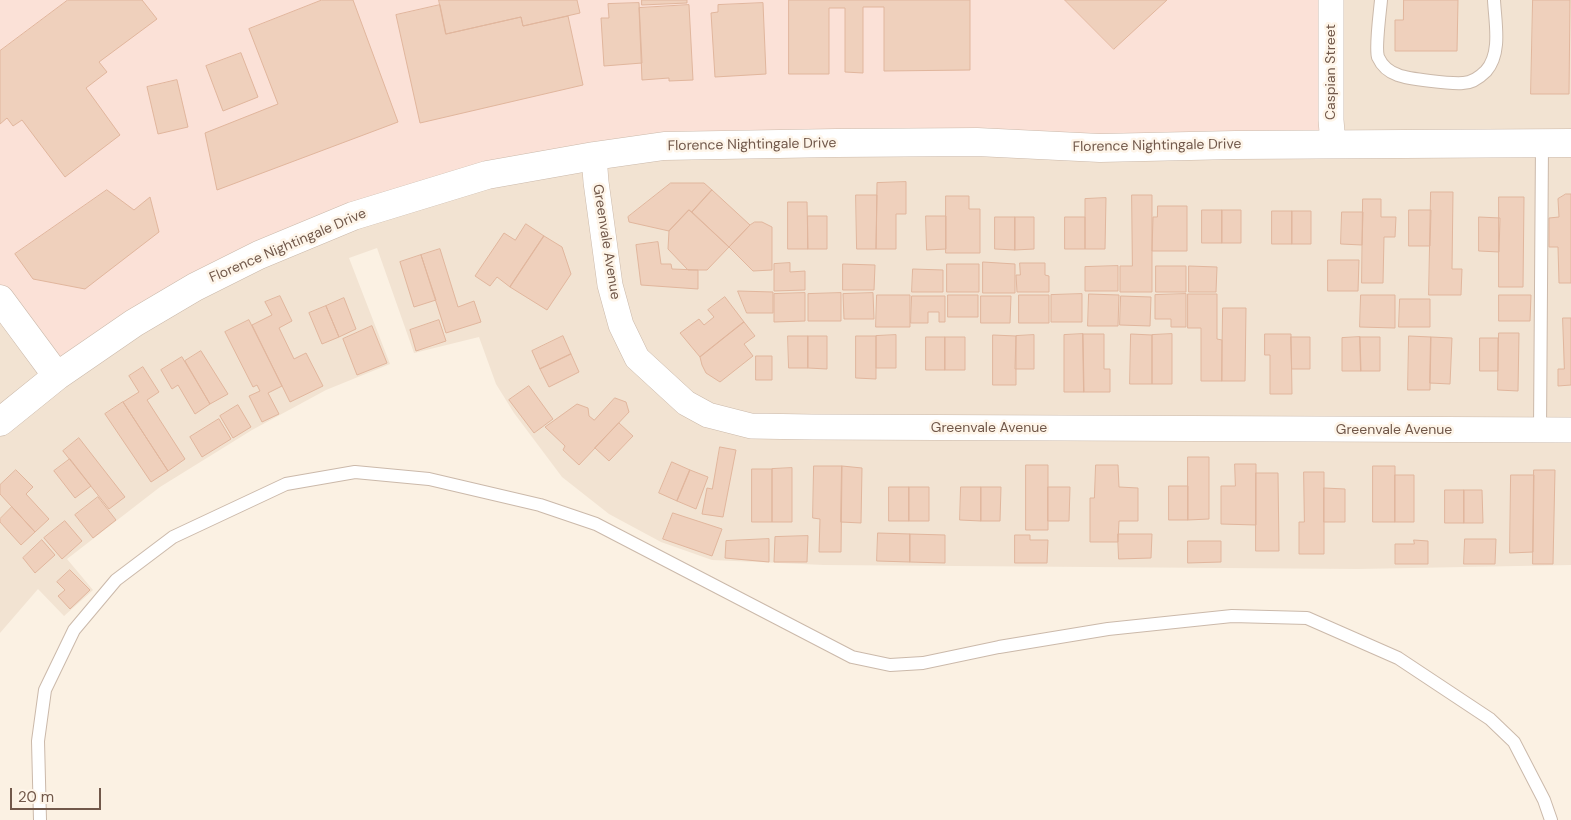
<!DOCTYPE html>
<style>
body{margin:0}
#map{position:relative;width:1571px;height:820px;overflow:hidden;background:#fbf1e3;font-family:"DM Sans",sans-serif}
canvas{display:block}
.scale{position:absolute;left:10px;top:788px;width:91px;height:22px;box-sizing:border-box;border:2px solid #71584a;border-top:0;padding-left:6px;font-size:15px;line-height:18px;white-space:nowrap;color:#71584a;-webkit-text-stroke:4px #fef5e9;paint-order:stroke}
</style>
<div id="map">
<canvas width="1571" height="820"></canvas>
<div class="scale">20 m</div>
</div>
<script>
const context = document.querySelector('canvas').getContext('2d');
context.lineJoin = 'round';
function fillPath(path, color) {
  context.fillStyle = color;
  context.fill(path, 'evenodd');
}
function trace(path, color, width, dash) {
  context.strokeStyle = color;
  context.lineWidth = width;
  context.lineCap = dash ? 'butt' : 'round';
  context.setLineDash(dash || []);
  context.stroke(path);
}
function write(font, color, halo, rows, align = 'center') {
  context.font = font + ' "DM Sans",sans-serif';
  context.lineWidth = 5;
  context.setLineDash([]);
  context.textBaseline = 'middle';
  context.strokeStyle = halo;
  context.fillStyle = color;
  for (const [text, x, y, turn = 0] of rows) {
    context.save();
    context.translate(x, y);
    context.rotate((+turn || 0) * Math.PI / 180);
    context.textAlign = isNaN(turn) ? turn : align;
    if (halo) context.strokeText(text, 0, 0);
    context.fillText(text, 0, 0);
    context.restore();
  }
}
fillPath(new Path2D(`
 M1331,0H1571V565L1358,569L824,565L712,560L661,542L609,514L562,477L514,413L496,384L479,337L414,353L377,248L349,258L390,364L326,390L252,430L160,487L67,559L93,590L64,616L38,589L0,633V301L352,217Z`), '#f2e3d2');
fillPath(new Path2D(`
 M0,0H1331L1330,145L663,148L352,217L56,378L0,301Z`), '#fbe1d7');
const building = new Path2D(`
 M68,0H142L157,19L99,62L107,72L86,88L120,135L65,177L22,120L13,126L7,118L0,124V51Z
 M322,0H353L398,122L217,190L205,133L278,104L249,29Z
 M439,0H577L580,13L523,26L521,17L446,34Z
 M642,0H687V3L642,5Z
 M789,0H970V70L884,71V7H863V73L845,72V8H829V74H789Z
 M1065,0H1167L1114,49Z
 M1404,0H1458L1457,51H1395V20H1403Z
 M1533,0H1570L1569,94H1531Z
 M639,3L642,63L604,66L601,18H609L608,4Z
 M763,3L766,74L715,77L711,13L718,12V5Z
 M440,5L446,34L521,17L523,26L568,16L583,85L420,123L396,15Z
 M689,5L693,80L669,81V78L642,80L639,8Z
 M241,53L258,97L223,111L206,66Z
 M177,80L188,127L158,134L147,87Z
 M906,182V214H896V249H876L877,183Z
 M671,183H704L712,190L692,212L689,210L669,231L629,222L628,217Z
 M107,190L134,210L150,197L159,232L85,289L33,279L15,254Z
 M712,190L750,225L729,247L692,212Z
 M1431,192H1453L1452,269H1462L1461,295H1429Z
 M1566,194H1571V283H1559L1558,247H1549V218L1559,217L1558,199Z
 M856,195H877L876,249H857Z
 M1132,195H1152V292H1120V266H1132Z
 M946,196H969V209H980V253H946Z
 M1499,197H1524L1523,287H1499Z
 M1106,198L1105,249H1085V199Z
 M1363,199H1381V217H1396L1395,237H1384L1383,283H1362Z
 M788,202H807L808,249H788Z
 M1158,206H1187V251H1152L1153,217H1157Z
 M689,210L729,247L707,270H688L668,249L669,231Z
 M1202,210H1222V243H1202Z
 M1222,210H1241V243H1222Z
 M1409,210H1431L1430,246H1409Z
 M1272,211H1292V244H1272Z
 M1292,211H1311V244H1292Z
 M1342,212H1363L1362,245L1341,244Z
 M808,216H827V249H808Z
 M926,216H946V249L927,250Z
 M995,217H1015V250L995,249Z
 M1015,217H1034V249L1015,250Z
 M1065,217H1085V249H1065Z
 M1479,217L1500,218L1499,252L1479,251Z
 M755,222H762L772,227V270L753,271L729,247L750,225Z
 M526,224L544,236L510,287L497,277L490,286L475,276L504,233L515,240Z
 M544,236L562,247L571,274L547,310L510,287Z
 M658,242L661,264H671L672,269L698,270V289L641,285L636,245Z
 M440,249L458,307L474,301L481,322L446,333L421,255Z
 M421,255L436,300L414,307L400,262Z
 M1328,260H1359L1358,291H1328Z
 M983,262L1015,264V293H983Z
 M790,263V272L805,271V290L774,291V264Z
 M1020,263H1045V275L1049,276V292H1017L1016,275H1020Z
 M843,264L875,265L874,290H843Z
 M947,264H979V292H947Z
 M1118,266V291H1085V267Z
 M1156,266H1186V292H1156Z
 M1189,266L1217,267L1216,292H1189Z
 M913,269L943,270V292H912Z
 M738,291L773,292V313H747Z
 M805,293V321L774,322V294Z
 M841,293V321H808V294Z
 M873,293L874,319H844L843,294Z
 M1082,294V322H1051V295Z
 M1089,294L1119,295L1118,326H1088Z
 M1186,294V327H1171V319H1155V295Z
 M1188,294H1217V339L1222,340V381H1201V328H1188Z
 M877,295H910V327H876Z
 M948,295H978V317H948Z
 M1019,295H1049V323H1019Z
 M1361,295H1395V328L1360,327Z
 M1499,295H1531L1530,321H1499Z
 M280,296L292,321L279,328L294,359L306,353L323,386L290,402L252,325L272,315L265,302Z
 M912,296H945V322H939V312H928V323H911Z
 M981,296H1011L1010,323H981Z
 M1121,296L1151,297L1150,326L1120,325Z
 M725,297L744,322L700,357L680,333L699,319L704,325L714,317L708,310Z
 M344,298L356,329L339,337L326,306Z
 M1400,299H1430V327H1399Z
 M326,306L339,337L322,344L309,313Z
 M1223,308H1246L1245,381H1222Z
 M1563,318H1571V385L1558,386V369H1564Z
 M249,320L282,386L268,393L279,414L262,422L249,396L260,391L257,385L253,387L225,332Z
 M439,320L446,341L416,351L410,330Z
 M744,322L755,336L744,344L753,356L720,382L706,373L702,365L700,357Z
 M372,326L387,363L357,375L343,339Z
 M1499,333H1519L1518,391L1498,390Z
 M1083,334L1084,392H1064V335Z
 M1083,334H1104V369H1110V392H1084Z
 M1131,334L1152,335V384H1130Z
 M1172,334V384H1152V335Z
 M1265,334H1291L1292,394H1270V355H1265Z
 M896,335V368H876V336Z
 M993,335L1016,336V385H993Z
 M1034,335V369H1015L1016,336Z
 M563,336L571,354L540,369L532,351Z
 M788,336H808V368H789Z
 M808,336H827V369L808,368Z
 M856,336H876V379L856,378Z
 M1409,336L1431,337L1430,390H1408Z
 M926,337H945V370H926Z
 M945,337H965V370H945Z
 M1291,337H1310V369H1292Z
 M1360,337H1380V371H1361Z
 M1360,337L1361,371H1342V338Z
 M1431,337L1452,338L1450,384L1430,383Z
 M1480,338H1498V371H1480Z
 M201,351L228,394L210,404L185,361Z
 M571,354L579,372L549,387L540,369Z
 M756,356H772V380H756Z
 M182,357L210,404L195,414L178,385L172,389L161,370Z
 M143,367L159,392L147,400L185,459L168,471L123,402L139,392L129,376Z
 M529,386L553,419L534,433L509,400Z
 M615,398L626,402L629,412L579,465L563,450L565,446L545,427L577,404L588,408L589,416L594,420Z
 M123,402L168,471L151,482L105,414Z
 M238,405L251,427L233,438L220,416Z
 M219,419L231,439L202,457L190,437Z
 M619,423L633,436L609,461L595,448Z
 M79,438L125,497L109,509L63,451Z
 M720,447L736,450L723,517L702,514L707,488L712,489Z
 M1188,457H1209V519L1188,520Z
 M70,459L91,486L75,498L54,471Z
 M672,462L690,470L677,501L659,493Z
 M1235,464H1256V525L1221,524V486H1235Z
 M1026,465H1048V530H1026Z
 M1096,465H1118L1119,487L1138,488V521H1119L1118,542H1090V498H1094Z
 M814,466H842L841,552H819L820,519L813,518Z
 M842,466L862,468L861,523L841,522Z
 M1373,466H1395V522H1373Z
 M792,468V522H772V469Z
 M752,469H772V522H752Z
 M16,470L33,487L26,494L49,519L35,532L0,494V485Z
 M690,470L708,477L696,509L677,501Z
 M1534,470H1555L1553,564H1533Z
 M1304,472H1324V554H1299V522H1304Z
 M1256,473H1278L1279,551H1256Z
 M1395,475H1414V522H1395Z
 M1511,475H1534L1533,552L1510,553Z
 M1169,486H1188V520H1169Z
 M889,487H909V521H889Z
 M909,487H929V521H909Z
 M961,487H981V521L960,520Z
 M981,487H1001L1000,521H981Z
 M1048,487H1070L1069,521H1048Z
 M1324,488L1345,489V522H1324Z
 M1445,490H1464V523H1445Z
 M1464,490H1482L1483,523H1464Z
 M98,497L116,520L93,538L75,515Z
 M12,507L35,532L21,545L0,522V519Z
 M673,513L722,529L712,556L663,539Z
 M65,521L82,541L62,559L44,538Z
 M878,533L910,534V562L877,561Z
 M910,534L945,535V563L910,562Z
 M1118,534H1152L1151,558L1119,559Z
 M1015,535H1030V540H1048L1047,563H1015Z
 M808,536L807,562H774L775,537Z
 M769,539V562L725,558L726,541Z
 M1465,539H1496L1495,564H1464Z
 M42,540L55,555L35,573L23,558Z
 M1414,540L1428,541V564H1395V544H1414Z
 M1188,541H1221V562L1188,563Z
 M70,570L90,590L70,609L58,596L65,590L57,582Z`);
fillPath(building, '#efd0bc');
trace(building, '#e1b69d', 1);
const service = new Path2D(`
 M1381,0C1380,12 1375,48 1378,57C1382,66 1389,72 1398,75C1408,79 1451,84 1463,83C1471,83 1480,77 1486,71C1502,53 1495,22 1494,0
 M1540,430L1542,144
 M40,820L38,741L45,690L74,630L116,580L173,537L286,484L355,472L429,479L540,505L596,524L852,657L890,665L923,663L999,647L1108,629L1232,616L1307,618L1398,658L1490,719L1514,742L1544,800L1551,820`);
const minor = new Path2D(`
 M1331,0V120L1333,144
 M594,156L596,182L610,285L621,325L637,358L686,403L708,415L751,426L812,427L1571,430`);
const tertiary = new Path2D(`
 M0,299L57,376
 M0,422L57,376L134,323L195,287L259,255L353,216L487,175L594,156L664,146L836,143L977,142L1100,148L1235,145L1571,143`);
trace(service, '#cbb9aa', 14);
trace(minor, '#cbb9aa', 26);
trace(tertiary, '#cbb9aa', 29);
trace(service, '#fff', 12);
trace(minor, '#fff', 25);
trace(tertiary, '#fff', 28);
write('14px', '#71584a', '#fef5e9', [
 ["Caspian Street",1331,72,-90],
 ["Florence Nightingale Drive",752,145,-1],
 ["Florence Nightingale Drive",1157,146,-1],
 ["Greenvale Avenue",606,242,81],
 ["Florence Nightingale Drive",288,246,-23],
 ["Greenvale Avenue",989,428],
 ["Greenvale Avenue",1394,430]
]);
</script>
